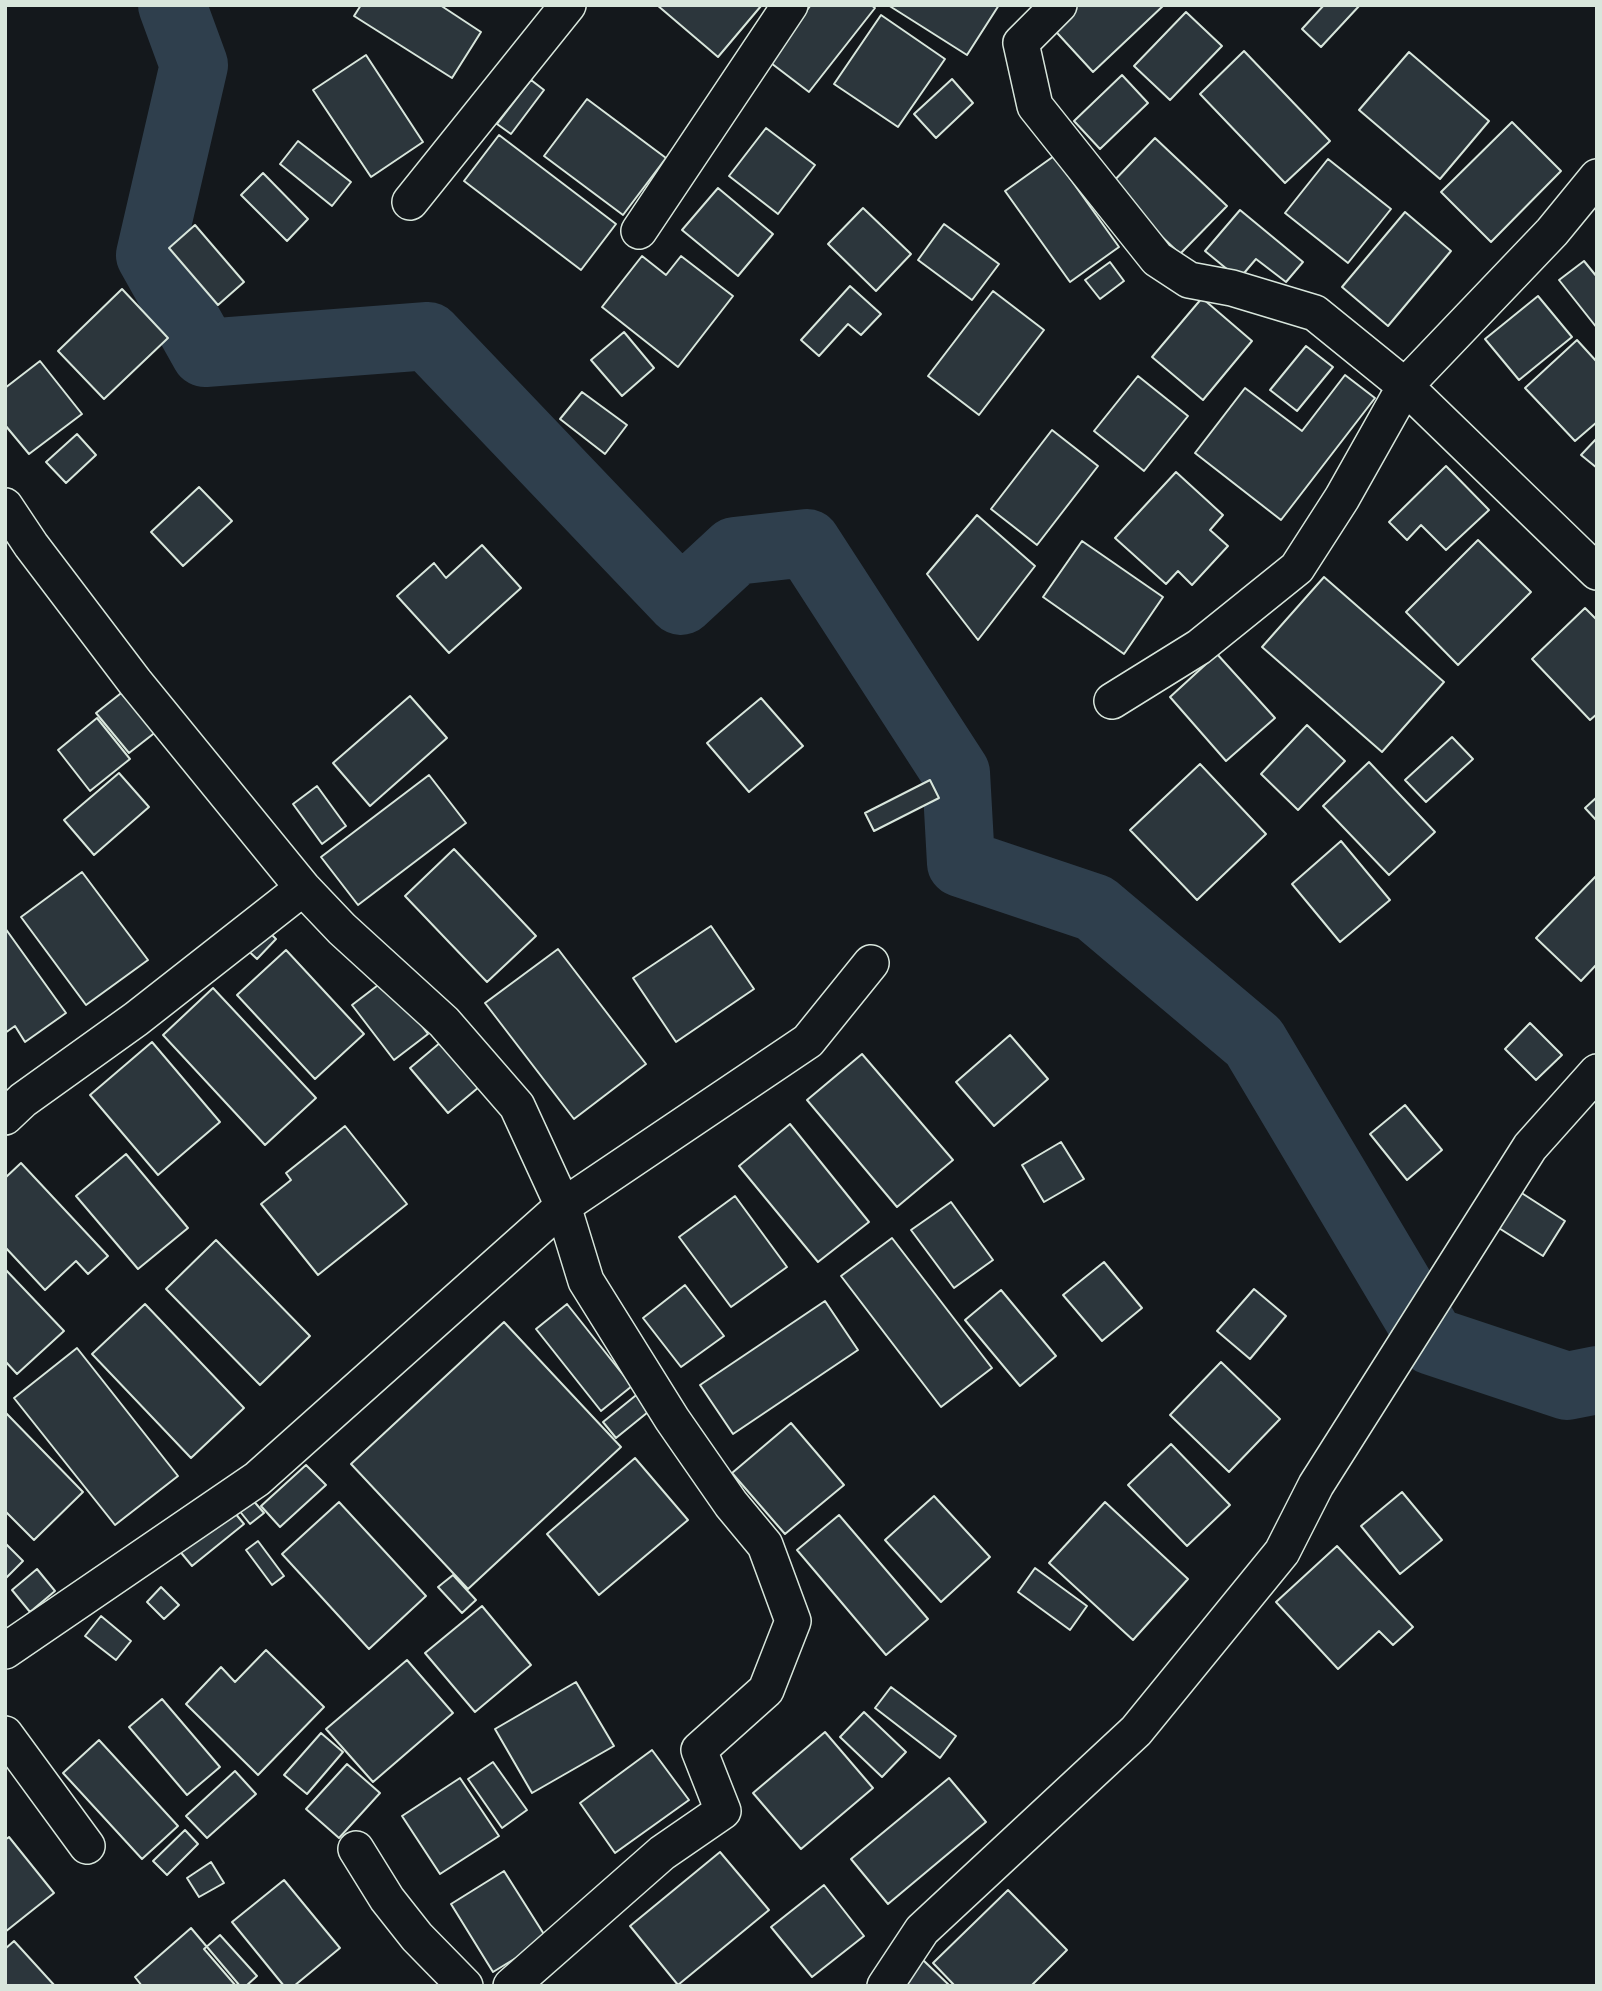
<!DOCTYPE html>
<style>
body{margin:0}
#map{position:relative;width:1602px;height:1991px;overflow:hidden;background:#14181c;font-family:"Fira Sans",sans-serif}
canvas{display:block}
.frame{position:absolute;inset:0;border:7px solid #d8e6dc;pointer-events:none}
</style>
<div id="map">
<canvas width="1602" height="1991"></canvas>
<div class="frame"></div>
</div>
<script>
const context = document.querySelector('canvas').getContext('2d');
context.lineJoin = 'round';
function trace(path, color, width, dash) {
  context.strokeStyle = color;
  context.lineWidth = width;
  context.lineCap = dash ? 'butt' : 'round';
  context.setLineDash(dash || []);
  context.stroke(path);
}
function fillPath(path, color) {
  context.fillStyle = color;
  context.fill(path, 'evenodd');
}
trace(new Path2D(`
 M172,5L194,65L150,255L205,353L428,336L681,601L735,551L807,543L956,773L961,863L1095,908L1254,1042L1432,1341L1567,1386L1597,1380`), '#2f3f4d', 68);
const building = new Path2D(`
 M361,5H440L481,32L452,78L354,16Z
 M657,5H760L761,6L718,57Z
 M811,5H871L875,8L809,92L767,60Z
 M888,5H999L967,55Z
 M1067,5H1164L1093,72L1048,23Z
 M1324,5H1360L1321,47L1302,29Z
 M1186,12L1222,46L1170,100L1134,66Z
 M881,15L945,59L898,127L834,84Z
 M1244,51L1330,141L1285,183L1200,94Z
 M1409,52L1489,121L1440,179L1359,110Z
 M366,55L423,142L371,177L313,90Z
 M1122,75L1148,103L1100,149L1074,121Z
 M952,79L973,103L936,138L914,114Z
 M531,80L544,90L511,134L497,124Z
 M587,99L666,158L623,215L544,156Z
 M1512,122L1561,171L1491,242L1441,192Z
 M766,128L815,165L778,214L729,176Z
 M499,135L616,224L581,270L464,181Z
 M1155,138L1227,206L1180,254L1109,186Z
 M298,141L351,182L332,206L280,164Z
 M1054,156L1119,247L1070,282L1005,191Z
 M1328,159L1391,209L1348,263L1285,213Z
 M263,173L308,219L287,241L241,195Z
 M718,188L773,234L738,276L682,230Z
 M863,208L911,254L876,291L828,244Z
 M1240,210L1303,262L1286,282L1256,259L1239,279L1205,251Z
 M1405,212L1451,251L1388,326L1342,287Z
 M944,224L999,264L972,300L918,260Z
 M195,225L244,282L218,305L169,248Z
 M642,256L666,275L681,256L733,296L678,367L602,307Z
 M1584,261L1597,277V328L1559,280Z
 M1110,262L1124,281L1100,299L1085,280Z
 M850,286L881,314L861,335L848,324L819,356L801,340Z
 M122,289L168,338L104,399L58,351Z
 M993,291L1044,330L979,415L928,376Z
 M1538,296L1572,337L1519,380L1485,339Z
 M1202,298L1252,341L1203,400L1152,357Z
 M624,332L654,368L622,396L591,360Z
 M1577,340L1597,362V422L1575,441L1525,388Z
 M1306,346L1333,367L1297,411L1270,390Z
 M40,361L82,414L29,454L5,425V388Z
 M1345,375L1375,398L1281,520L1195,453L1245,388L1302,431Z
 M1138,376L1188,416L1144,471L1094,431Z
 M582,392L627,425L605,454L560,419Z
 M1052,430L1098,466L1037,545L991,509Z
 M77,434L96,455L66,483L46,462Z
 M1597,438V468L1581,455Z
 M1446,466L1489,510L1446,550L1421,525L1407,540L1389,522Z
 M1176,472L1223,515L1210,530L1228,546L1192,585L1178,571L1166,584L1115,538Z
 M199,487L232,521L183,566L151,532Z
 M977,515L1035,566L978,640L927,574Z
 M1478,540L1531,592L1458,665L1406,612Z
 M1082,541L1163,597L1124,654L1043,597Z
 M482,545L521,588L449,653L397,596L434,563L446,578Z
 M1324,577L1444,682L1382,752L1262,647Z
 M1585,608L1597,620V714L1590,720L1532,659Z
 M1217,654L1275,718L1226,761L1170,697Z
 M125,690L157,731L129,753L96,713Z
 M410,696L447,738L370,806L333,763Z
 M761,698L803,746L749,792L707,743Z
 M97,718L130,759L90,791L58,750Z
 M1307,725L1345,761L1298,810L1261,774Z
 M1452,737L1473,759L1426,802L1405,780Z
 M1369,762L1435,832L1389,875L1323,806Z
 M1200,764L1266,834L1197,900L1130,830Z
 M119,773L149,807L94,855L64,820Z
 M429,775L466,823L358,905L321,857Z
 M930,780L939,798L874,831L865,813Z
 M317,786L346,826L322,844L293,804Z
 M1597,797V821L1585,808Z
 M1341,841L1390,900L1340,942L1292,884Z
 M454,849L536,936L487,982L405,896Z
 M82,872L148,960L86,1005L21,917Z
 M1597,875V964L1581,981L1536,938Z
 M260,923L276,939L257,959L240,943Z
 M711,926L754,989L676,1042L633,978Z
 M5,928L66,1013L25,1042L15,1026L5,1033Z
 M558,949L646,1064L574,1119L485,1003Z
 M286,950L364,1034L315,1079L237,995Z
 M386,979L428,1034L394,1060L352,1005Z
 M213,988L316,1098L265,1145L163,1035Z
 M1530,1023L1562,1055L1536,1080L1505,1049Z
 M1010,1035L1048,1079L994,1126L956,1082Z
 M152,1042L220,1122L158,1175L90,1095Z
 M441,1042L479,1087L448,1113L410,1068Z
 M862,1054L953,1160L897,1207L807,1100Z
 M1405,1105L1442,1150L1407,1180L1370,1134Z
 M790,1124L869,1222L818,1262L739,1166Z
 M345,1126L407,1204L318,1275L261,1204L291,1180L286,1173Z
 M1061,1142L1084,1179L1044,1202L1022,1165Z
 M126,1154L188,1228L138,1269L76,1196Z
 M21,1163L108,1256L88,1274L76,1261L45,1290L5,1247V1178Z
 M1517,1190L1565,1221L1543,1256L1494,1225Z
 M735,1196L787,1267L731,1307L679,1237Z
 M951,1202L993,1260L954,1288L911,1230Z
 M892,1238L992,1368L941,1407L841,1276Z
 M216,1240L310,1336L260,1385L166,1289Z
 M1104,1262L1142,1308L1102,1341L1063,1295Z
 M5,1269L64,1331L17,1374L5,1361Z
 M685,1285L724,1336L681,1367L643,1318Z
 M1254,1289L1286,1316L1250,1359L1217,1331Z
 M1001,1290L1056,1356L1020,1386L965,1320Z
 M825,1301L858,1350L733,1434L700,1385Z
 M145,1304L244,1408L191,1458L92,1354Z
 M567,1304L632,1386L601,1411L536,1329Z
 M504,1322L621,1447L468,1589L351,1464Z
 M77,1348L178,1476L115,1525L14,1398Z
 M1221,1362L1280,1419L1229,1472L1170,1415Z
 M640,1392L653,1408L616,1438L603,1422Z
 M5,1412L83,1492L34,1540L5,1511Z
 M791,1423L844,1485L785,1534L732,1473Z
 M1171,1444L1230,1505L1187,1546L1128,1485Z
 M635,1458L688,1520L599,1595L547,1534Z
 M306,1465L326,1485L280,1527L261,1506Z
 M1402,1492L1442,1540L1400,1574L1361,1526Z
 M934,1496L990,1557L941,1602L885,1540Z
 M251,1498L264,1513L250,1524L238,1509Z
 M339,1502L426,1596L369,1649L282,1554Z
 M1105,1502L1188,1579L1133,1640L1049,1563Z
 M230,1507L244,1524L192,1566L178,1549Z
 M839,1515L928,1619L886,1655L797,1550Z
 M258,1541L284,1576L272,1585L246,1550Z
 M5,1543L23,1561L5,1579Z
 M1337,1546L1413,1627L1393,1645L1379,1631L1338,1669L1276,1602Z
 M1035,1568L1087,1606L1070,1630L1018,1592Z
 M37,1569L55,1591L30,1612L12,1590Z
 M453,1575L476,1600L462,1613L438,1587Z
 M161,1587L179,1605L164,1619L147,1602Z
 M482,1606L531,1665L475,1712L425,1653Z
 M101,1616L131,1641L116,1660L85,1636Z
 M266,1650L324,1707L258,1775L186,1704L221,1667L235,1682Z
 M407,1660L453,1713L373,1782L326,1729Z
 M576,1682L614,1746L532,1793L495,1729Z
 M891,1687L956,1736L940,1758L875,1708Z
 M162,1699L220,1767L187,1795L129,1727Z
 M864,1712L906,1752L882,1777L840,1737Z
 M825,1732L873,1788L801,1849L753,1793Z
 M321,1733L343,1752L307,1794L284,1775Z
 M99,1740L178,1826L142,1859L63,1773Z
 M652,1750L689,1800L615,1853L580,1803Z
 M493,1762L527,1810L502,1828L468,1779Z
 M347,1764L380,1793L339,1838L306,1809Z
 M235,1771L256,1794L207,1838L186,1816Z
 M460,1778L499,1836L440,1874L402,1816Z
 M949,1778L986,1822L888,1904L851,1859Z
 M185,1830L198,1844L167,1875L153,1861Z
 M9,1837L54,1893L5,1932V1840Z
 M720,1852L769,1910L678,1985L630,1926Z
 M211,1862L224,1883L199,1897L187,1878Z
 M504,1871L547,1939L493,1972L451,1904Z
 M284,1880L340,1948L294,1986H284L232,1922Z
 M824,1885L864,1936L812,1977L771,1927Z
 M1008,1890L1067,1950L1031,1986H955L933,1963Z
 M191,1928L240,1986H142L135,1977Z
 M220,1935L257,1976L246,1986H236L204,1949Z
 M14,1941L55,1986H5V1949Z
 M923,1960L950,1986H898Z`);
fillPath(building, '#2c363c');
trace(building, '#d8e6dc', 2);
const street = new Path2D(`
 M1059,5L1021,43L1035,106L1157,259L1189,280L1232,288L1315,313L1405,386L1597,572
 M410,202L568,5
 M639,231L790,5
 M5,506L31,545L135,682L303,888L342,929L444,1022L517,1106L563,1206L586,1281L672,1419L731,1504L765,1545L793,1621L766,1690L699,1750L723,1811L662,1853L511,1986
 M1112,701L1199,647L1297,568L1342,498L1405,386L1552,232L1597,177
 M5,1117L23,1100L136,1019L303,888
 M5,1651L257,1479L563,1206L808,1041L871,963
 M5,1734L87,1846
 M356,1849L387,1899L417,1937L465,1986
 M885,1986L922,1930L1136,1731L1282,1552L1316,1485L1530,1147L1597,1072`);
trace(street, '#d8e6dc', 38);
trace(street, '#14181c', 35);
</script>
